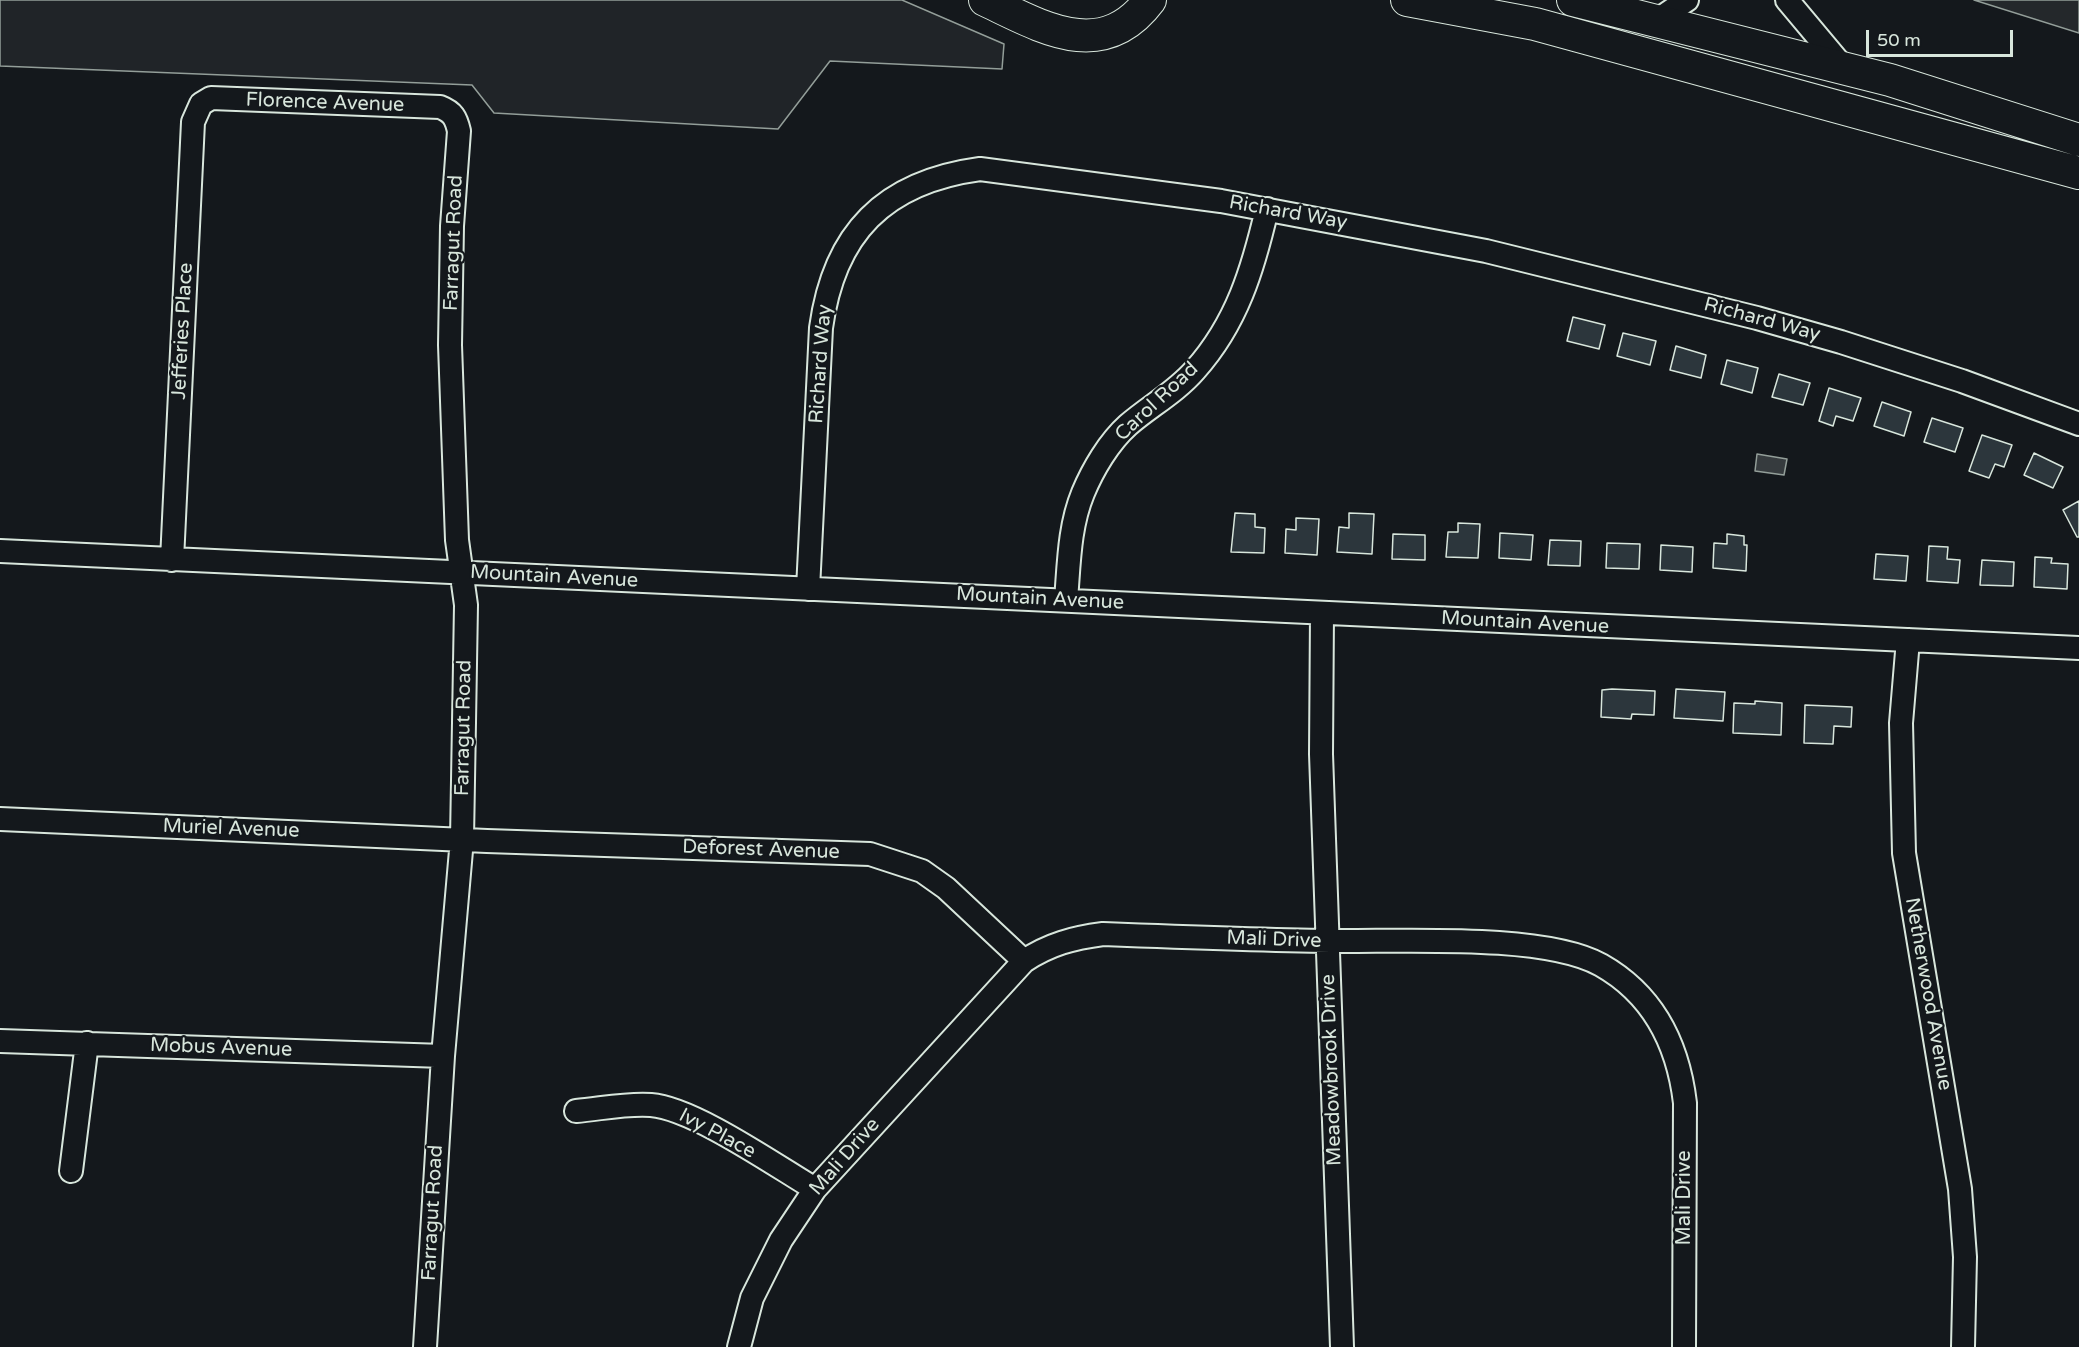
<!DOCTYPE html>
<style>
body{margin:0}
#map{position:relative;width:2079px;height:1347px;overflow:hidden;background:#14181c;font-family:"Varela Round",sans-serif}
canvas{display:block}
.scale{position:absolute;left:1866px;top:30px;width:147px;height:27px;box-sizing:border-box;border:3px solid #d8e6dc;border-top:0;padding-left:8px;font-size:18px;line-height:21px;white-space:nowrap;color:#d8e6dc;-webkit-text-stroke:4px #14181c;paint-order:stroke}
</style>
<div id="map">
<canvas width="2079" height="1347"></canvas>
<div class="scale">50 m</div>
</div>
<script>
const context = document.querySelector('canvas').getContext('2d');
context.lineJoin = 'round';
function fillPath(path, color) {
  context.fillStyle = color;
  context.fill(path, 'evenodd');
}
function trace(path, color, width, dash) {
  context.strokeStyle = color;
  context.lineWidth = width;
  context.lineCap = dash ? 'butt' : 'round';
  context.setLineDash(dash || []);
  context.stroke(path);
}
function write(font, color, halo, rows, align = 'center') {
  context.font = font + ' "Varela Round",sans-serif';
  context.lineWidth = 4.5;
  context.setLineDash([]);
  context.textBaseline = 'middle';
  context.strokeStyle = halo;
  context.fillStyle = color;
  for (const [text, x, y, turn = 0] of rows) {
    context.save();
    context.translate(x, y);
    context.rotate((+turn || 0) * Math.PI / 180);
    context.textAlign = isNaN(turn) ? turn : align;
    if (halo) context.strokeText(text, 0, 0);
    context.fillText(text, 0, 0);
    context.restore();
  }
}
const green = new Path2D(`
 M0,0H902L1004,44L1002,69L830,61L778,129L494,113L472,85L0,66Z`);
fillPath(green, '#202428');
trace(green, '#939e99', 1.5);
const parking = new Path2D(`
 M1974,0H2079V33Z`);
fillPath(parking, '#24282b');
trace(parking, '#939e99', 1.5);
const water = new Path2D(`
 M1757,454L1787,459L1784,475L1755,471Z`);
fillPath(water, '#363b3e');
trace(water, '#939e99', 1.5);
const building = new Path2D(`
 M1573,317L1605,325L1599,349L1567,341Z
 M1623,333L1656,341L1650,365L1617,356Z
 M1676,346L1706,355L1701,378L1670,370Z
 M1727,360L1758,368L1752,393L1721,384Z
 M1779,374L1810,383L1803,405L1772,397Z
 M1829,388L1861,398L1853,421L1836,416L1833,426L1819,421Z
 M1882,402L1911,412L1904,436L1874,426Z
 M1932,418L1963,428L1955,452L1924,442Z
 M1982,435L2012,445L2004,467L1995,464L1989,478L1969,471Z
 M2034,453L2063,467L2053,488L2024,475Z
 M2079,501V537H2077L2063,510Z
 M1235,513L1255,514V527L1265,528L1264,553L1231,552Z
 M1349,513L1374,514L1372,554L1337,552L1339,527L1349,528Z
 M1296,518L1319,519L1317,555L1285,553L1286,529L1296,530Z
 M1458,523L1480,524L1478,558L1446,557L1448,532H1458Z
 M1500,533L1533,535L1531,560L1499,558Z
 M1393,534L1425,535V560L1392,559Z
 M1727,534L1744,536V545H1747L1746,571L1713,568L1714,543L1727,544Z
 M1550,540L1581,541L1580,566L1548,565Z
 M1607,543L1640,544L1639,569L1606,568Z
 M1661,545L1693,547L1692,572L1660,570Z
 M1929,546L1948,547L1947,559L1960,560L1958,583L1927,581Z
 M1876,554L1908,556L1906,581L1874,579Z
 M2035,557L2052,558L2051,563L2068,564L2067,589L2034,587Z
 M1982,560L2014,562L2013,586L1980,585Z
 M1612,689L1655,691L1654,715L1632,714L1631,719L1601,717L1602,690Z
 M1676,689L1725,692L1723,721L1674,718Z
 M1755,701L1782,703L1781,735L1733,733L1734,703L1755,704Z
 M1805,705L1852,707L1851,727L1834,726L1833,744L1804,743Z`);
fillPath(building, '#2c363c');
trace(building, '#d8e6dc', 1.5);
const minor = new Path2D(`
 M1787,0L1844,68
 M1656,21L1687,0
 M0,551L2079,648
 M172,560L193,122L201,104L211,98L440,107C453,112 456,118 459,131L452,226L450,345L457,540L466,605L462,839L443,1056L425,1347
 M808,589L821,328C834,233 884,182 980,169L1221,201L1486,251L1757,318L1841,342L1962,381L2079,424
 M1066,600C1069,564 1069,527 1083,493C1093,469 1109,442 1128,425C1150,406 1176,392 1195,370C1237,323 1253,269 1267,209
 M1322,613L1321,754L1342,1347
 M1908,640L1901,723L1904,853L1960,1189L1965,1257L1963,1347
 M0,819L487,841L870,854L922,871L946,888L1024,961
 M0,1041L443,1056
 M576,1111C600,1109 627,1103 651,1105C693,1108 776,1166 815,1189
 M71,1171L87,1043
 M739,1347L752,1298L781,1240L815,1189L1024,961C1050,944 1073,938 1103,934C1179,937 1255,940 1331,941C1399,942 1544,933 1601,965C1654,995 1678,1044 1685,1103L1684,1347`);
const highway = new Path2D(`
 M985,0C1042,27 1102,64 1150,0
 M1407,0L1535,24L2079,173
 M1573,0L1890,80L2079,140`);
trace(minor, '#d8e6dc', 26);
trace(highway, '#d8e6dc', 34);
trace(minor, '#14181c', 22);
trace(highway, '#14181c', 32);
write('20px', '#d8e6dc', '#14181c', [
 ["Florence Avenue",325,103,2],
 ["Richard Way",1288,213,10],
 ["Farragut Road",454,243,-88],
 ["Richard Way",1762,320,15],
 ["Jefferies Place",183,331,-87],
 ["Richard Way",821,364,-86],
 ["Carol Road",1157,402,-43],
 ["Mountain Avenue",554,577,3],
 ["Mountain Avenue",1040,599,3],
 ["Mountain Avenue",1525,623,3],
 ["Farragut Road",464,728,-89],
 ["Muriel Avenue",231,829,2],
 ["Deforest Avenue",761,850,2],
 ["Mali Drive",1274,940,2],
 ["Netherwood Avenue",1928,994,80],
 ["Mobus Avenue",221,1048,2],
 ["Meadowbrook Drive",1332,1070,-92],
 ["Ivy Place",717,1134,28],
 ["Mali Drive",845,1157,-49],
 ["Mali Drive",1685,1198,-90],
 ["Farragut Road",433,1213,-87]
]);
</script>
